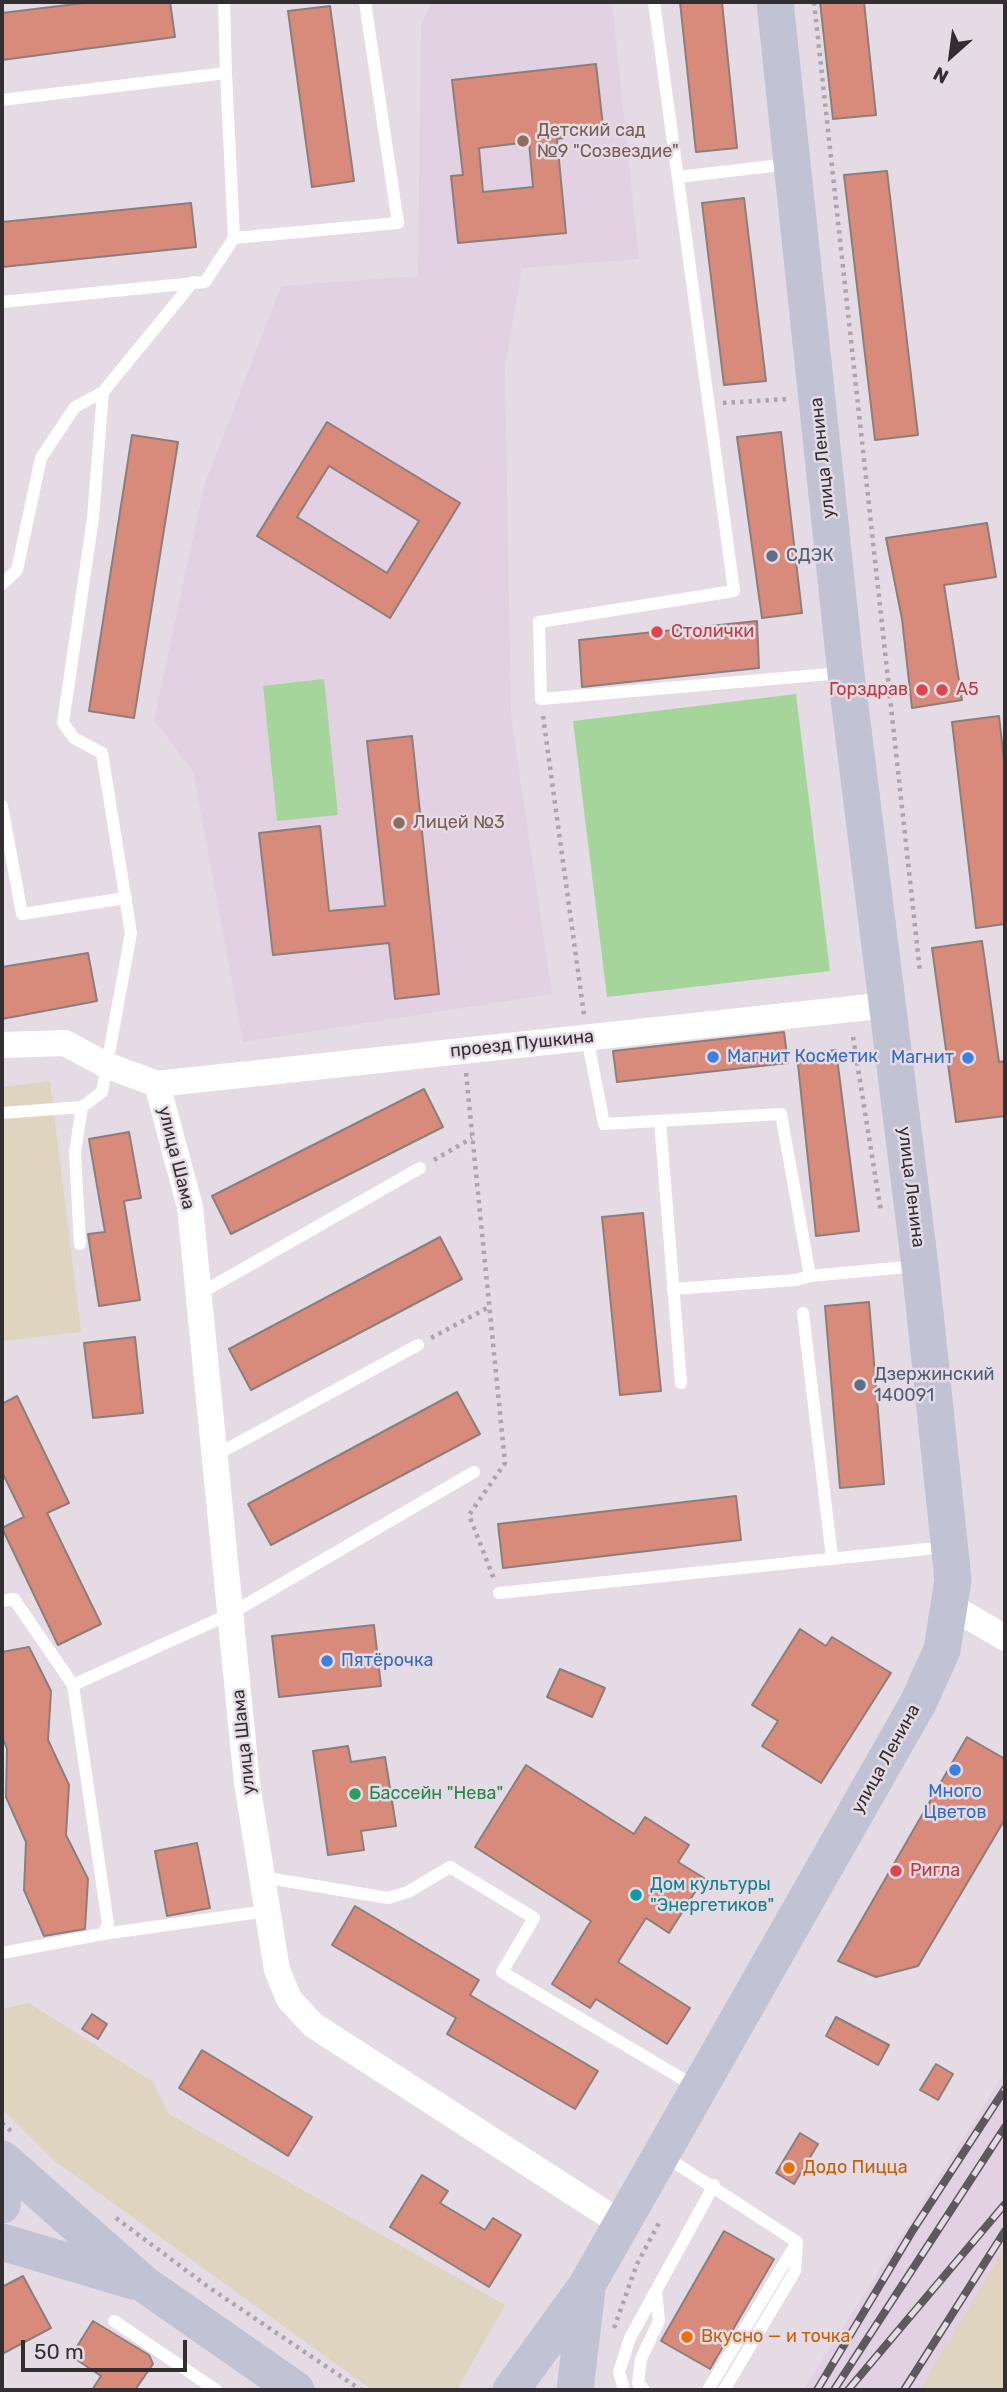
<!DOCTYPE html>
<meta charset="utf-8">
<style>
body{margin:0}
#map{position:relative;width:1007px;height:2392px;overflow:hidden;background:#e5dbe5;font-family:Rubik,sans-serif}
canvas{display:block}
.frame{position:absolute;inset:0;border:4px solid #322e32;pointer-events:none}
.north{position:absolute;left:916px;top:21px;width:70px;height:70px;-webkit-text-stroke:5px #e5dbe5;paint-order:stroke;rotate:208deg;font-size:19px;font-weight:700;line-height:28px;text-align:center;color:#322e32}
.north::after{content:'';display:block;margin:auto;width:24px;height:32px;background:#322e32;clip-path:polygon(50% 0,100% 100%,50% 72%,0 100%)}
.scale{position:absolute;left:21px;top:2340px;width:166px;height:32px;box-sizing:border-box;border:4px solid #322e32;border-top:0;padding-left:9px;font-size:21px;line-height:24px;white-space:nowrap;color:#322e32;-webkit-text-stroke:5px #e5dbe5;paint-order:stroke}
</style>
<div id="map">
<canvas width="1007" height="2392"></canvas>
<div class="frame"></div>
<div class="north">N</div>
<div class="scale">50 m</div>
</div>
<script>
const context = document.querySelector('canvas').getContext('2d');
context.lineJoin = 'round';
function fillPath(path, color) {
  context.fillStyle = color;
  context.fill(path, 'evenodd');
}
function trace(path, color, width, dash) {
  context.strokeStyle = color;
  context.lineWidth = width;
  context.lineCap = dash ? 'butt' : 'round';
  context.setLineDash(dash || []);
  context.stroke(path);
}
function write(font, color, halo, rows, align = 'center') {
  context.font = font + ' Rubik,sans-serif';
  context.lineWidth = 5;
  context.setLineDash([]);
  context.textBaseline = 'middle';
  context.strokeStyle = halo;
  context.fillStyle = color;
  for (const [text, x, y, turn = 0] of rows) {
    context.save();
    context.translate(x, y);
    context.rotate((+turn || 0) * Math.PI / 180);
    context.textAlign = isNaN(turn) ? turn : align;
    if (halo) context.strokeText(text, 0, 0);
    context.fillText(text, 0, 0);
    context.restore();
  }
}
fillPath(new Path2D(`
 M50,1081L81,1332L2,1341V1087Z
 M29,2003L153,2082L169,2114L505,2305L457,2390H372L52,2159L2,2109V2009Z
 M1005,2248V2390H919L992,2268Z`), '#dfd4bf');
fillPath(new Path2D(`
 M433,2H612L639,259L522,268L505,367L511,715L552,994L243,1042L193,771L154,720L204,486L281,286L418,276L421,23Z
 M1005,2072V2248L919,2390H803Z`), '#e2d1e2');
fillPath(new Path2D(`
 M324,679L338,815L277,821L263,686Z
 M796,694L830,971L607,997L573,721Z`), '#a5d59b');
const building = new Path2D(`
 M92,2H170L175,37L2,60V13Z
 M680,2H722L737,148L696,152Z
 M820,2H864L876,115L833,119Z
 M330,6L354,181L312,187L288,11Z
 M596,64L603,126L562,131L563,138L557,139L566,233L458,243L451,176L463,175L452,80ZM529,142L533,187L483,192L479,148Z
 M887,171L918,435L875,440L844,175Z
 M744,198L766,381L724,385L702,203Z
 M191,203L196,247L2,267V222Z
 M327,422L460,503L390,618L257,536ZM329,466L419,521L387,573L297,517Z
 M781,432L802,613L762,618L737,437Z
 M132,435L178,442L134,718L89,711Z
 M987,523L996,577L944,585L962,700L912,708L902,619L886,538Z
 M757,621L759,668L582,687L579,640Z
 M999,716L1005,769V924L976,928L952,722Z
 M412,736L439,994L395,999L389,943L273,955L259,833L320,826L329,911L385,906L367,741Z
 M982,941L999,1062L1005,1061V1116L956,1122L932,948Z
 M88,953L97,1001L2,1019V967Z
 M784,1032L788,1063L617,1082L613,1051Z
 M836,1050L859,1231L816,1236L797,1055Z
 M424,1089L443,1127L231,1234L212,1196Z
 M129,1132L141,1198L124,1201L140,1300L99,1306L88,1234L105,1232L89,1139Z
 M643,1213L661,1391L620,1395L602,1217Z
 M440,1237L462,1279L251,1390L229,1349Z
 M869,1302L884,1484L840,1488L825,1306Z
 M135,1337L143,1413L93,1418L84,1343Z
 M457,1392L480,1434L271,1545L248,1504Z
 M17,1396L69,1503L47,1513L101,1624L58,1645L2,1528L24,1517L2,1472V1404Z
 M736,1496L741,1540L503,1568L498,1524Z
 M374,1625L381,1686L279,1697L272,1636Z
 M800,1629L826,1646L832,1637L891,1673L821,1783L762,1746L778,1721L752,1705Z
 M29,1647L51,1691L48,1740L69,1785L66,1835L88,1879L85,1929L44,1936L24,1890L26,1842L6,1797L7,1749L2,1736V1652Z
 M560,1669L605,1688L592,1717L547,1697Z
 M967,1737L1005,1759V1819L918,1966L876,1977L838,1961Z
 M348,1746L351,1762L385,1757L396,1826L361,1831L364,1850L328,1855L313,1751Z
 M526,1765L634,1834L645,1817L689,1845L678,1862L704,1878L669,1933L646,1918L618,1962L690,2008L667,2044L596,1999L590,2008L552,1984L591,1921L475,1847Z
 M197,1843L210,1908L167,1916L155,1851Z
 M355,1906L479,1980L470,1995L598,2071L575,2109L447,2034L456,2018L332,1945Z
 M92,2014L107,2024L98,2039L82,2029Z
 M836,2017L889,2045L878,2065L826,2036Z
 M202,2050L312,2117L288,2156L179,2088Z
 M936,2064L953,2074L938,2100L920,2090Z
 M800,2133L818,2144L794,2184L776,2173Z
 M422,2175L448,2191L440,2203L485,2230L493,2218L521,2235L489,2287L390,2227Z
 M724,2231L774,2259L710,2369L661,2341Z
 M23,2276L51,2328L2,2354V2287Z
 M93,2321L149,2355L153,2364L135,2390H92L101,2376L71,2356Z`);
fillPath(building, '#d88b7a');
trace(building, '#8c7e7b', 2);
trace(new Path2D(`
 M814,2L920,972
 M723,403L788,399
 M543,716L584,1015
 M853,1037L881,1212
 M466,1073L505,1463L469,1515L494,1579
 M434,1160L472,1138
 M431,1338L489,1307
 M2,2123L12,2132
 M116,2218L207,2286L361,2390
 M614,2328L637,2264L660,2221`), '#ada4ad', 4.5, [3.5, 5]);
trace(new Path2D(`
 M654,2L734,591L539,622L541,699L842,673
 M226,73L234,238L398,223L365,2
 M2,100L226,73L224,2
 M678,177L789,164
 M2,302L205,282L234,238
 M2,584L17,570L41,458L75,407L103,392
 M2,806L22,914L126,898
 M587,1037L604,1124L781,1114L810,1276L917,1266
 M2,1113L82,1107L102,1092L131,933L102,753L74,738L63,723L93,518L103,392L193,282
 M660,1121L681,1383
 M80,1244L75,1152L82,1107
 M673,1289L796,1280L810,1276
 M199,1294L420,1168
 M803,1313L832,1558
 M216,1455L418,1345
 M499,1593L946,1547
 M2,1601L14,1599L73,1685L230,1614L474,1472
 M262,1877L388,1898L408,1892L450,1867L534,1918L502,1972L696,2087
 M103,1934L267,1911
 M2,1953L103,1934L108,1924L73,1685
 M663,2155L797,2242L795,2271L724,2390
 M114,2321L216,2390
 M624,2390L619,2372L630,2338L714,2185
 M644,2390L638,2383L641,2359L659,2321L656,2291
 M708,2390L796,2244`), '#fff', 12);
trace(new Path2D(`
 M2,1045L65,1043L106,1065L157,1084L888,1005
 M157,1084L190,1207L247,1783L277,1970L289,1999L313,2025L622,2224
 M949,1605L1005,1638`), '#fff', 26);
trace(new Path2D(`
 M2,2159L144,2284L296,2390
 M2,2169L5,2182L2,2205
 M2,2242L133,2281
 M511,2390L587,2285L918,1703L942,1650L953,1580L920,1266L846,674L775,2
 M575,2390L587,2289`), '#c1c2d4', 37);
const rail = new Path2D(`
 M817,2390L913,2230L1005,2089
 M834,2390L1005,2127
 M848,2390L1005,2204
 M904,2390L1005,2231`);
trace(rail, '#5f595f', 8);
trace(rail, '#e5dbe5', 5, [16]);
for (const [x, y, r, color] of [
 [523,141,7,"#8d6e63"],
 [772,556,7,"#5c6f8a"],
 [657,632,7,"#e0444e"],
 [922,690,7,"#e0444e"],
 [942,690,7,"#e0444e"],
 [399,823,7,"#8d6e63"],
 [713,1057,7,"#3f7fe0"],
 [968,1058,7,"#3f7fe0"],
 [860,1385,7,"#5c6f8a"],
 [327,1661,7,"#3f7fe0"],
 [955,1770,7,"#3f7fe0"],
 [355,1794,7,"#2e9e5b"],
 [896,1871,7,"#e0444e"],
 [636,1895,7,"#0f9aa8"],
 [789,2168,7,"#e8710a"],
 [687,2337,7,"#e8710a"]
]) {
  const dot = new Path2D();
  dot.arc(x, y, r, 0, 2 * Math.PI);
  context.fillStyle = color;
  context.fill(dot);
  trace(dot, '#e5dbe5', 2.5);
}
write('18px', '#785e54', '#e5dbe5', [
 ["Детский сад",537,131],
 ["№9 \"Созвездие\"",537,152],
 ["Лицей №3",413,823]
], 'left');
write('18px', '#322e32', '#e5dbe5', [
 ["улица Ленина",823,458,-96],
 ["проезд Пушкина",522,1044,-6],
 ["улица Шама",176,1158,76],
 ["улица Ленина",911,1187,83],
 ["улица Шама",244,1742,-96],
 ["улица Ленина",886,1759,-61]
]);
write('18px', '#4e5e75', '#e5dbe5', [
 ["СДЭК",786,556],
 ["Дзержинский",874,1375],
 ["140091",874,1396]
], 'left');
write('18px', '#be3a42', '#e5dbe5', [
 ["Столички",671,632],
 ["Горздрав",908,690,"right"],
 ["А5",956,690],
 ["Ригла",910,1871]
], 'left');
write('18px', '#366cbe', '#e5dbe5', [
 ["Магнит Косметик",727,1057],
 ["Магнит",954,1058,"right"],
 ["Пятёрочка",341,1661],
 ["Много",955,1792,"center"],
 ["Цветов",955,1813,"center"]
], 'left');
write('18px', '#27864d', '#e5dbe5', [
 ["Бассейн \"Нева\"",369,1794]
], 'left');
write('18px', '#0d838f', '#e5dbe5', [
 ["Дом культуры",650,1885],
 ["\"Энергетиков\"",650,1906]
], 'left');
write('18px', '#c56008', '#e5dbe5', [
 ["Додо Пицца",803,2168],
 ["Вкусно — и точка",701,2337]
], 'left');
</script>
